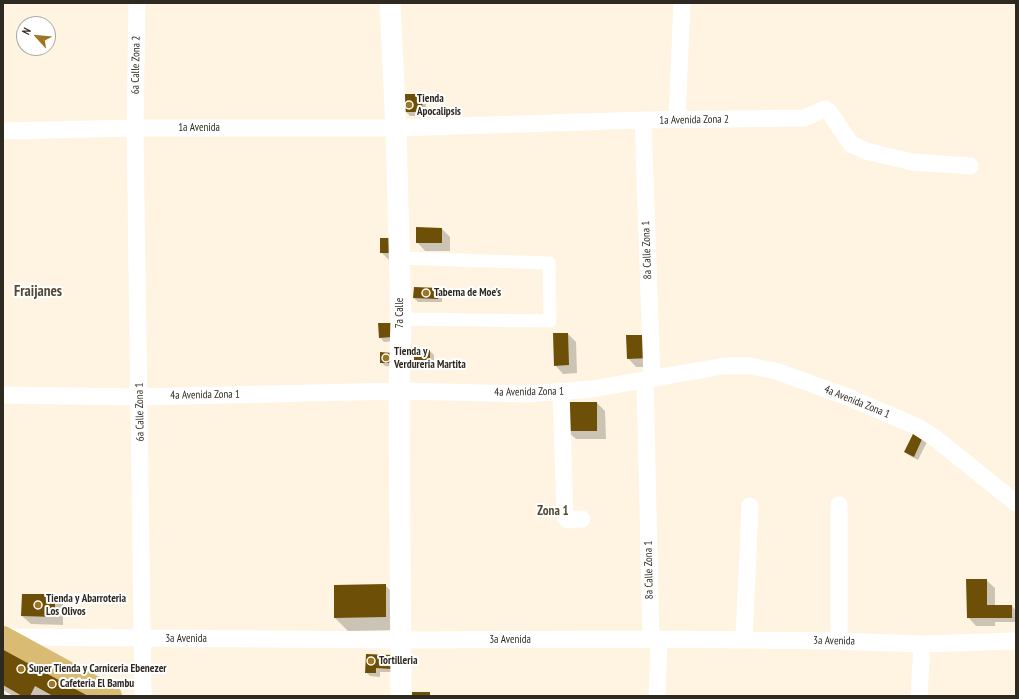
<!DOCTYPE html>
<style>
body{margin:0}
#map{position:relative;width:1019px;height:699px;overflow:hidden;background:#fef4e1;font-family:"PT Sans Narrow",sans-serif}
canvas{display:block}
.frame{position:absolute;inset:0;border:4px solid #2f2a21;pointer-events:none}
.north{position:absolute;left:16px;top:16px;width:40px;height:40px;box-sizing:border-box;background:#fff;border:1px solid #acaaa6;border-radius:50%;rotate:297deg;font-size:11px;font-weight:700;line-height:16px;text-align:center;color:#2f2a21}
.north::after{content:'';display:block;margin:auto;width:14px;height:18px;background:#9d7623;clip-path:polygon(50% 0,100% 100%,50% 72%,0 100%)}
</style>
<div id="map">
<canvas width="1019" height="699"></canvas>
<div class="frame"></div>
<div class="north">N</div>
</div>
<script>
const context = document.querySelector('canvas').getContext('2d');
context.lineJoin = 'round';
function fillPath(path, color) {
  context.fillStyle = color;
  context.fill(path, 'evenodd');
}
function trace(path, color, width, dash) {
  context.strokeStyle = color;
  context.lineWidth = width;
  context.lineCap = dash ? 'butt' : 'round';
  context.setLineDash(dash || []);
  context.stroke(path);
}
function write(font, color, halo, rows, align = 'center') {
  context.font = font + ' "PT Sans Narrow",sans-serif';
  context.lineWidth = 4;
  context.setLineDash([]);
  context.textBaseline = 'middle';
  context.strokeStyle = halo;
  context.fillStyle = color;
  for (const [text, x, y, turn = 0] of rows) {
    context.save();
    context.translate(x, y);
    context.rotate((+turn || 0) * Math.PI / 180);
    context.textAlign = isNaN(turn) ? turn : align;
    if (halo) context.strokeText(text, 0, 0);
    context.fillText(text, 0, 0);
    context.restore();
  }
}
fillPath(new Path2D(`
 M422,95L426,99V116H410L406,112Z
 M442,229L450,237V251H425L417,242Z
 M392,239L390,261L381,252Z
 M438,289L442,293V302H418L414,298Z
 M379,324L396,341L384,342L380,337Z
 M568,334L576,342L577,373L563,374L555,365Z
 M627,336L658,367H636L628,358Z
 M430,351L434,355V368H419L415,364Z
 M391,354L395,367L385,366L381,362Z
 M597,403L605,411L606,439H576L567,431Z
 M914,434L927,442L918,460L910,456L905,452Z
 M986,580L995,588V606H1012L1016,611V622H995V626H976L968,617Z
 M385,585L398,598L399,630L348,631L335,618Z
 M55,595L63,604V625L31,624L22,616Z
 M3,647L93,696H13L3,690Z
 M391,656L395,672H380V677L370,676L366,672Z
 M3,692L5,694L8,696H3Z`), '#0003');
fillPath(new Path2D(`
 M405,94H423L422,112H405Z
 M416,227L442,228V243H416Z
 M380,238H392V253H380Z
 M414,287L439,288L438,299L413,298Z
 M378,323H392V337L379,338Z
 M553,333H568L569,365L554,366Z
 M626,335H650V358L627,359Z
 M414,350H430V365H414Z
 M380,352L392,353L391,363H380Z
 M566,402H597V431H566Z
 M914,432L923,437L914,457L904,452Z
 M966,579H987V605H1012V618H967Z
 M386,584V617L334,618V585Z
 M22,594H55V617L21,616Z
 M3,646L95,696H53L35,686L30,696H22L3,685Z
 M366,654L392,655L391,669L376,668V673H365Z
 M412,692H430V696H412Z`), '#6e4f07');
trace(new Path2D(`
 M399,258L549,263L550,321L401,319`), '#fff', 13);
trace(new Path2D(`
 M137,3L135,128L143,696
 M643,120L652,379
 M677,120L682,3
 M3,131L135,128H396L643,120L804,118L825,109L830,113L851,144L866,151L912,162L970,166
 M645,380L651,640
 M561,391L565,517L568,520L582,519
 M3,395L139,397L399,391L528,394L592,389L724,366H750L776,371L848,397L918,427L935,438L1016,503
 M839,505V641
 M3,637L400,640L659,639L839,641L922,644L1016,641
 M744,640L750,506
 M657,696L659,639
 M919,696L922,644`), '#fff', 17);
trace(new Path2D(`
 M390,3L396,128L401,319L399,391L401,696`), '#fff', 21);
trace(new Path2D(`
 M3,637L111,696`), '#dabb73', 22);
for (const [x, y, r, color] of [
 [409,105,4,"#9d7623"],
 [426,293,4,"#9d7623"],
 [386,358,4,"#9d7623"],
 [38,605,4,"#9d7623"],
 [371,661,4,"#9d7623"],
 [21,669,4,"#9d7623"],
 [52,684,4,"#9d7623"]
]) {
  const dot = new Path2D();
  dot.arc(x, y, r, 0, 2 * Math.PI);
  context.fillStyle = color;
  context.fill(dot);
  trace(dot, '#fff', 1.5);
}
write('11px', '#2f2a21', '#fff', [
 ["6a Calle Zona 2",136,65,-89],
 ["1a Avenida Zona 2",694,120,-1],
 ["1a Avenida",199,128],
 ["8a Calle Zona 1",647,250,-92],
 ["7a Calle",400,313,-90],
 ["4a Avenida Zona 1",529,392,-1],
 ["4a Avenida Zona 1",205,395,-1],
 ["4a Avenida Zona 1",857,402,22],
 ["6a Calle Zona 1",140,412,-91],
 ["8a Calle Zona 1",649,570,-91],
 ["3a Avenida",186,639],
 ["3a Avenida",510,640],
 ["3a Avenida",834,641,1]
]);
write('bold 11px', '#2f2a21', '#fff', [
 ["Tienda",417,99],
 ["Apocalipsis",417,112],
 ["Taberna de Moe's",434,293],
 ["Tienda y",394,352],
 ["Verdureria Martita",394,365],
 ["Tienda y Abarroteria",46,599],
 ["Los Olivos",46,612],
 ["Tortilleria",379,661],
 ["Super Tienda y Carniceria Ebenezer",29,669],
 ["Cafeteria El Bambu",60,684]
], 'left');
write('bold 13px', '#554a36', '#fff', [
 ["Zona 1",553,511]
]);
write('bold 15px', '#554a36', '#fff', [
 ["Fraijanes",38,292]
]);
</script>
